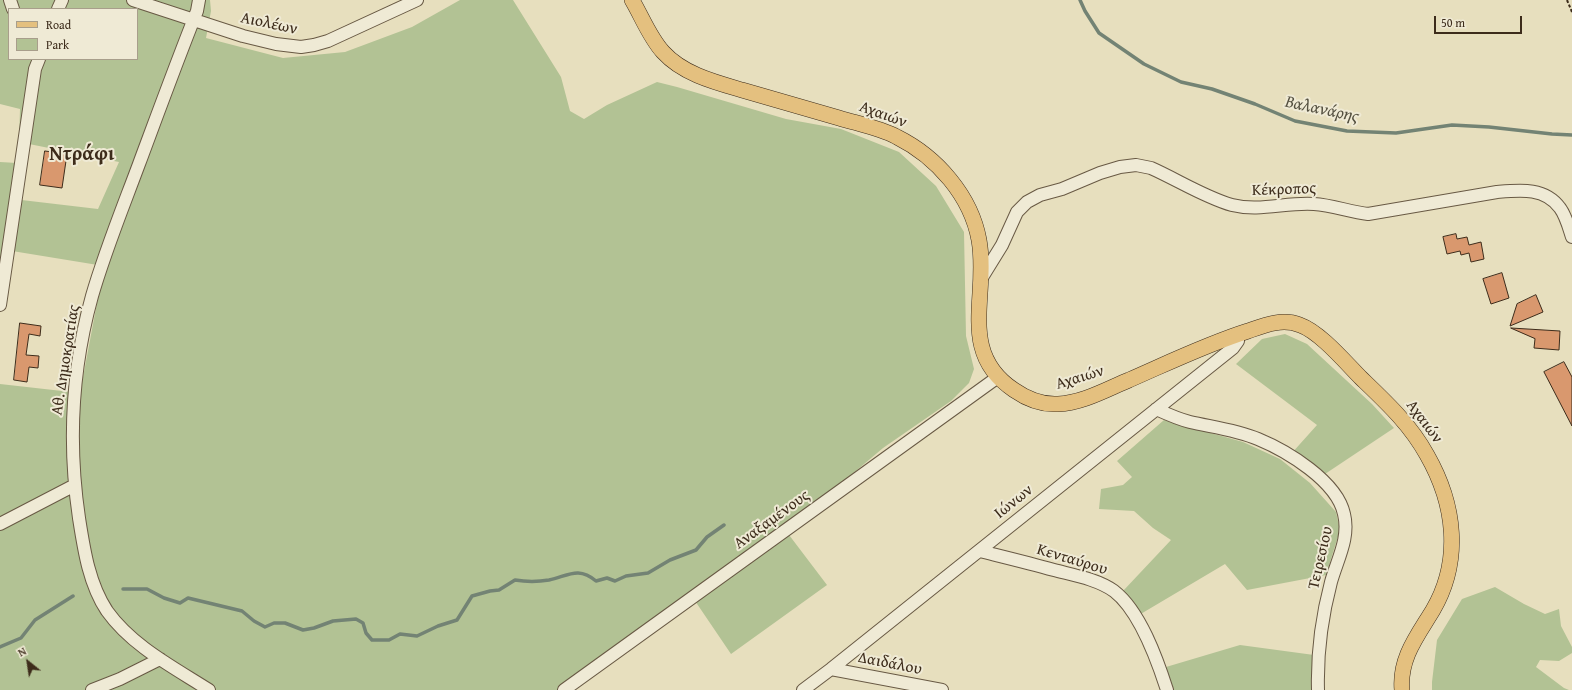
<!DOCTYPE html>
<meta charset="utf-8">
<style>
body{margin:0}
#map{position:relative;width:1572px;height:690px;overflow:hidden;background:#e7dfbe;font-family:"Gentium Book Plus",serif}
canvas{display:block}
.legend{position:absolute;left:8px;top:8px;width:130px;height:52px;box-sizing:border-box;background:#efead5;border:1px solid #a89e8b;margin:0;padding:5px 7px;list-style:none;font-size:12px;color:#3d2c1b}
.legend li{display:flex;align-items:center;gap:8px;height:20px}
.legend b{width:20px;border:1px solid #a89e8b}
.north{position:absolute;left:8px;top:642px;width:40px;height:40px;-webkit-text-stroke:3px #efead5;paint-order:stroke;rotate:330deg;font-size:11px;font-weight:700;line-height:16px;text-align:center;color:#3d2c1b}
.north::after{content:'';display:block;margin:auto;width:14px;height:18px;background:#3d2c1b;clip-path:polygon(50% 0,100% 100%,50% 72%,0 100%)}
.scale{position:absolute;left:1434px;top:16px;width:88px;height:18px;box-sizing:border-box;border:2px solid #3d2c1b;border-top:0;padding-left:5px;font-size:12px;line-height:14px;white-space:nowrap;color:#3d2c1b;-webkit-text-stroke:3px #efead5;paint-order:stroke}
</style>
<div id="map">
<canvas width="1572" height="690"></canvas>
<ul class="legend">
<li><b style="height:5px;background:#e4c07f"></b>Road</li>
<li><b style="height:11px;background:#b2c294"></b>Park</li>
</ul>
<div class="north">N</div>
<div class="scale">50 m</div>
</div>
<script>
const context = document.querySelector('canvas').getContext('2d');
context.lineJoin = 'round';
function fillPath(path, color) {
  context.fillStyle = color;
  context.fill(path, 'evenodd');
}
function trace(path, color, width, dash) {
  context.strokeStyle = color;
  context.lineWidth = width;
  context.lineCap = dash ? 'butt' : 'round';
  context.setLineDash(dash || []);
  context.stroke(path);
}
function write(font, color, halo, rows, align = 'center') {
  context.font = font + ' "Gentium Book Plus",serif';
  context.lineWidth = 4;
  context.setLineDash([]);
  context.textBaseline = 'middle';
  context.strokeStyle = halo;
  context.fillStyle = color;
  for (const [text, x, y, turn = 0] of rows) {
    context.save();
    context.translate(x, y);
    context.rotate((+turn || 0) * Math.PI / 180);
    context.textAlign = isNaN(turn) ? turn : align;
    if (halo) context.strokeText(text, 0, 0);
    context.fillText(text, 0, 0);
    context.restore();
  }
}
fillPath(new Path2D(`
 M0,0H210L211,11L206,38L283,58L345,52L412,27L460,0H513L561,77L570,111L584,119L607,105L657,82L677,87L786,119L841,129L899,152L936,186L964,232L966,336L974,369L969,383L951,401L883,448L844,481L783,527L827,585L731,654L689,592L568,681L573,690H0V384L80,393L104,266L6,250L0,282V162L17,163L13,199L98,209L119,162L19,142L20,109L0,104ZM9,9H137V59H9Z
 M1285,334L1307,344L1372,404L1394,428L1322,476L1291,454L1317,425L1236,364L1262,339Z
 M1164,420L1243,442L1280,459L1310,483L1336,512L1340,530L1326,575L1247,590L1225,564L1139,615L1123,591L1171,540L1153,528L1134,511L1099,509L1101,489L1123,485L1132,477L1117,461Z
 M1495,587L1524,604L1545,614L1559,609L1561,626L1572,647V653L1559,661L1540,660L1536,667L1564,688L1569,690H1432V682L1437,640L1462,599Z
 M1240,645L1314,655V690H1174L1166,667Z`), '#b2c294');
trace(new Path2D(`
 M1080,0L1085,11L1099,33L1144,64L1181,82L1212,89L1255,104L1295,121L1347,131L1396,133L1452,125L1489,127L1552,134L1572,135
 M123,589H147L164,598L180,603L188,598L242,611L254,621L265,627L274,623H285L303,630L314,628L333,621L356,619L363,623L366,633L372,640H389L400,634L417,636L438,626L457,620L472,596L490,591L499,590L515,580C527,582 537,582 549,580C568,576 578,566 596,581L607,578L615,581L626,576L648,573L670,560L696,550L707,537L724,525
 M0,647L21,638L35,620L73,596`), '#738374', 3.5);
const building = new Path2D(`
 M45,151L67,154L62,188L40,185Z
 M1456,234L1457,239L1467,237L1469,245L1481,242L1484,259L1471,262L1469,253L1461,255L1460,251L1447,254L1443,237Z
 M1502,273L1509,298L1491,304L1483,279Z
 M1536,295L1543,312L1510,326L1517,304Z
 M20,323L41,326L40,336L29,334L26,355L39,356L38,368L29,367L27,382L14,380Z
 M1511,328L1560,331L1559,350L1534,348L1535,339Z
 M1564,362L1572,377V426L1544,372Z`);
fillPath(building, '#d9986e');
trace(building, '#3d2c1b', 1);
const minor = new Path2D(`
 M10,0L13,9
 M133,0L243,36L276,44L301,47L314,45L328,41L417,0
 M199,0L197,11C177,61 158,113 139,164C123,207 105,251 92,296C72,368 68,444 79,518C84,550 89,584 107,611C132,646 173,667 209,690
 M58,9L62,0
 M981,279L1002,245L1017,212L1027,202L1040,195L1062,189L1100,173L1120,167L1136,165L1151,168C1176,179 1206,198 1232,205C1260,212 1286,202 1314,204C1332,205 1350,212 1368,214L1497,192C1520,190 1545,187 1560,208C1566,216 1569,228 1572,237
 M0,305L35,69L39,59
 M1156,409C1167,414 1178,419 1190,422C1212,427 1237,430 1258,439C1287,451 1337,481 1344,514C1350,538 1337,560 1331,582C1322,616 1317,654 1318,690
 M0,524L75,485
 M980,551C1004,557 1029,563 1054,570C1073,575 1097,579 1114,591C1140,611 1157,659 1167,690
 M831,669L942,690
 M92,690L120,679L160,659
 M564,690L998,377
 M803,690L831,669L1233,348L1238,341V334`);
const major = new Path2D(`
 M632,0C642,17 650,38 663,52C683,74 714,82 742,90C774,99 807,109 839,118C859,124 880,128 897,137C937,157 971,196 979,240C989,296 957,352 1014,390C1027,399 1042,405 1058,404C1083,403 1107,389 1129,380C1168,363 1207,344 1248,331C1265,325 1282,318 1300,325C1320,332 1346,363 1361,378C1386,402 1410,424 1427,455C1455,504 1462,560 1433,610C1418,635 1399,658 1402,690`);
trace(minor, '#685944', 14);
trace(major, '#3d2c1b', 16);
trace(new Path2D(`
 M1567,0L1572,12`), '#3d2c1b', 2, [3, 2]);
trace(minor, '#efead5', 12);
trace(major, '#e4c07f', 15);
write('16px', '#3d2c1b', '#efead5', [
 ["Αιολέων",269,24,12],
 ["Αχαιών",883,115,20],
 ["Κέκροπος",1284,190,-2],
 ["Αθ. Δημοκρατίας",66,360,-81],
 ["Αχαιών",1080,378,-17],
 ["Αχαιών",1424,422,53],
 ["Ιώνων",1014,502,-39],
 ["Αναξαμένους",772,520,-36],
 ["Τειρεσίου",1321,558,-77],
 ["Κενταύρου",1072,560,17],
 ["Δαιδάλου",890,664,11]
]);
write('italic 17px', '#545040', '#efead5', [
 ["Βαλανάρης",1322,110,12]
]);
write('bold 20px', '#3d2c1b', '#efead5', [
 ["Ντράφι",82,155]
]);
</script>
